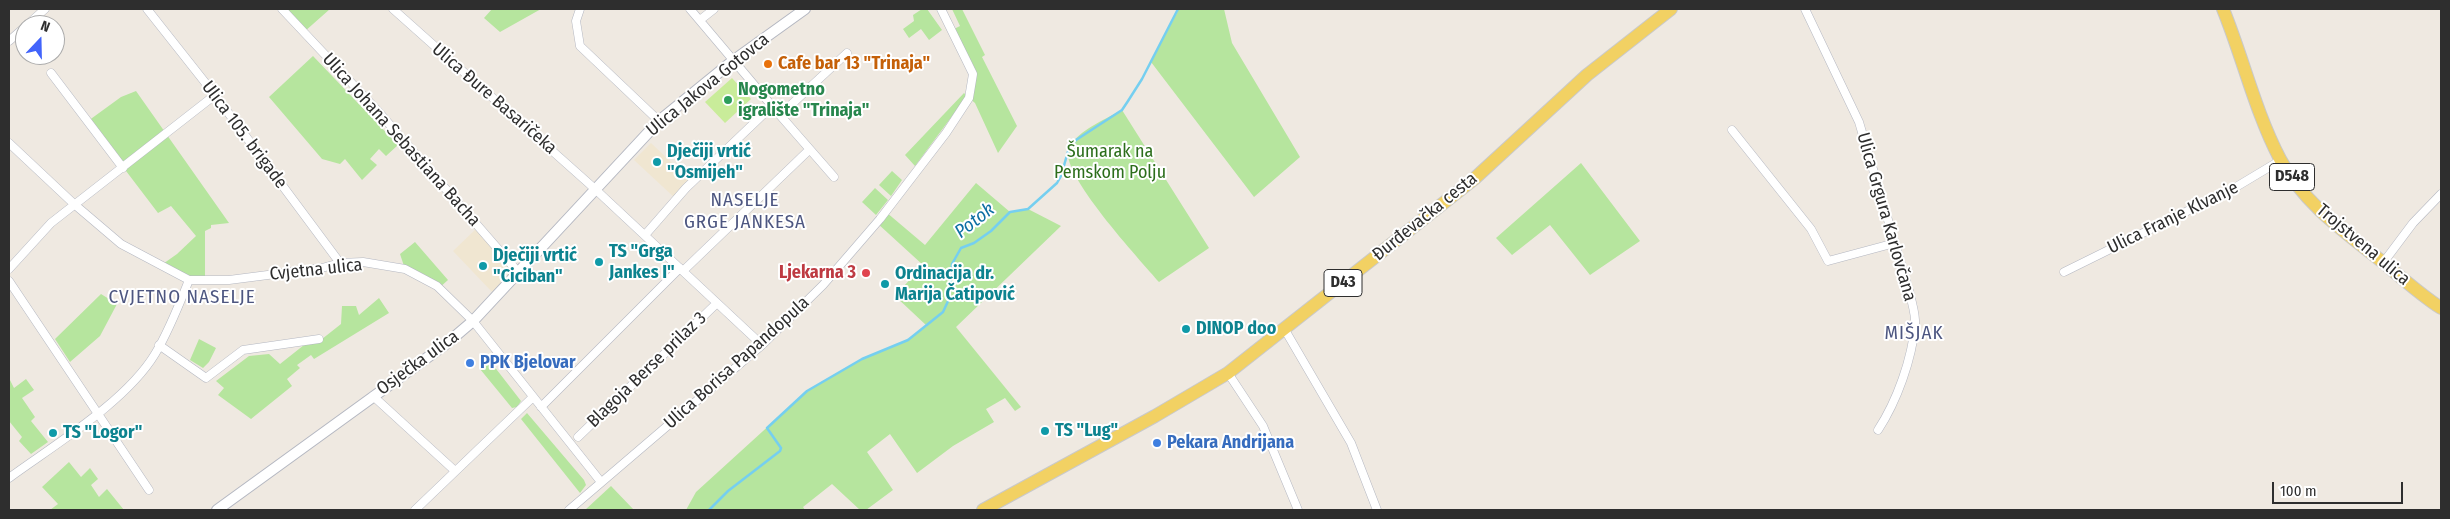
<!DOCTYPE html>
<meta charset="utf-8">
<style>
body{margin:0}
#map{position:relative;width:2450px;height:519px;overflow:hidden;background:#efe9e1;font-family:"Fira Sans Condensed",sans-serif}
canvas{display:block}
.frame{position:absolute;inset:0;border:10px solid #2e2e2e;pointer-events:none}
.north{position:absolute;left:15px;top:15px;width:50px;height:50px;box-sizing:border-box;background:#fff;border:1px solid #ababab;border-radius:50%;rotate:21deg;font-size:14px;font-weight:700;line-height:20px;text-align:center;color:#2e2e2e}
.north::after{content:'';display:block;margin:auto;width:18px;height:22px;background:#4264fb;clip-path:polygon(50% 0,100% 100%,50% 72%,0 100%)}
.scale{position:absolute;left:2272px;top:482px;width:131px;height:22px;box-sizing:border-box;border:2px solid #2e2e2e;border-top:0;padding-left:6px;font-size:15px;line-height:18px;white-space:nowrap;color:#2e2e2e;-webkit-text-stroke:4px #fff;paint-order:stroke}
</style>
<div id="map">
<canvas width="2450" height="519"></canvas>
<div class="frame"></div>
<div class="north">N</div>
<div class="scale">100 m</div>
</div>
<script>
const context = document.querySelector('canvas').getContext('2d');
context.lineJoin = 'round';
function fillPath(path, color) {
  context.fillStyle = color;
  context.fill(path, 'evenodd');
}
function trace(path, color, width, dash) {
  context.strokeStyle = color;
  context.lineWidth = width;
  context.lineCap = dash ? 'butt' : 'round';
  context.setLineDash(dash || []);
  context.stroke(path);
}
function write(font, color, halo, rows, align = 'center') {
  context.font = font + ' "Fira Sans Condensed",sans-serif';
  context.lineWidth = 4;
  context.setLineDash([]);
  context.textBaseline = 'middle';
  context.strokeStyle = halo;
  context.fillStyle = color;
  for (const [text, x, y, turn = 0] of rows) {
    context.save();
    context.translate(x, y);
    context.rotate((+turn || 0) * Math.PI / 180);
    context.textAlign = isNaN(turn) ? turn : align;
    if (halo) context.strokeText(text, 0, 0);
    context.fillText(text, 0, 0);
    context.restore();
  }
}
fillPath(new Path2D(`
 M651,143L692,182L676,199L634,160Z
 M478,227L515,269L493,293L453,251Z`), '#f0e6d1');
fillPath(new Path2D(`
 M287,9H330L304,32L284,11Z
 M492,9H541L500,32L484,18Z
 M922,9H927L942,30L929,40L921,29L909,38L903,29L914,21L913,15Z
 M952,9H962L985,55L982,57L1017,126L998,153L975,103L969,98L973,74L952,30L960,26Z
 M1176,9H1224L1232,43L1300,157L1254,197L1151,62L1178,11Z
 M313,56L398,145L386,156L379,149L370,159L377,165L362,180L345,159L340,164L322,159L269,97Z
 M136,91L229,223L211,225V228L205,231V280H189L160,266L177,254L196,236L171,206L158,213L88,121L121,97Z
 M964,93L967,96L915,166L905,155Z
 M1122,110L1209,248L1159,282C1142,262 1057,171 1069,148C1078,130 1106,119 1122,110Z
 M1581,163L1640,241L1590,275L1550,225L1512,255L1496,238Z
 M892,171L902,180L891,196L879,185Z
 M976,183L1010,212L1028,209L1061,226L956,327L1021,407L1015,411L1005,398L986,409L994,422L953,446L917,473L890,434L867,452L893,490L866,510H860L832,484L803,507L805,510H686L696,492L807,391L862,359L908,340L927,326L895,296L923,265L877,223L886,212L925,245Z
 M875,188L888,200L876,215L862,202Z
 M415,242L448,280L439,288L405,269L400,254Z
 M101,294L117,304L100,336L70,362L55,339Z
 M379,298L389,313L314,359L311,355L297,365L300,368L287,379L292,386L251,419L218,395L224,388L216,381L249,356L269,354L280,364L304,345L317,343L341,324L342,306H356L359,315Z
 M199,339L216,348L209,362L203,368L190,360Z
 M490,361L521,401L517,407L512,408L480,369Z
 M9,378L14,388L26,379L34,390L22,398L35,417L31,421L48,442L31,454L19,441L22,437L9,421Z
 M527,413L584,480L586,485L580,493L521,419Z
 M69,462L81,477L90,468L98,479L91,485L99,497L107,489L124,510H50L58,504L42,487Z
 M611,486L634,510H584H585Z`), '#b6e59e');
fillPath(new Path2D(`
 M732,78L751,99L725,123L705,102Z`), '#c9ec9a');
trace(new Path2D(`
 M709,510L728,491L780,451L781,448L767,428L807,391L862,359L908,340L943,312L949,299L952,264L961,248L974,243L991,231L1010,212L1028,209L1057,183L1061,176L1069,148L1076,140L1122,110L1128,101L1142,79L1178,9`), '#75cff0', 2.5);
const minor = new Path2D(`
 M147,9L215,95L340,263
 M282,9L377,110L518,272
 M393,9L595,189L762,345
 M580,9L576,21L580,46L659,121
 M1805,9L1859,122L1910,294C1912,304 1916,315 1915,325C1912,359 1897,401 1878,430
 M700,20L714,9
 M27,25L45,9
 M9,41L25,27
 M51,73L123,168
 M772,106L834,177
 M780,115L847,53
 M1732,130L1811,229L1828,261L1895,243
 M9,143L74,204L121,244L189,280H229L322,268L340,263L363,262L405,269L437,286L473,321L601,482
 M645,235L686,188L772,106L690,9
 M2383,263L2413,223L2441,194
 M9,269L51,223L215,95
 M683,271L809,150
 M2064,272L2236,187L2281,160
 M9,281L149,490
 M1285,330L1351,443L1377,510
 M159,345L206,378L243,350L319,339
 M1228,373L1263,426L1298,510
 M373,396L454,470
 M541,407L680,268
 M578,437L717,303
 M9,478C54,445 126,402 155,354C169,331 179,305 189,280
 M415,510L533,397
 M569,510L762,345L823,285L880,219L946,133L969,98L973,74L941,9`);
const tertiary = new Path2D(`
 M217,510L446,344L473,321L659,121L734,60L805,9`);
const primary = new Path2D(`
 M2223,9C2243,58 2255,111 2280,159C2304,204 2345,232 2384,263C2403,279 2421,295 2441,308
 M983,510L1155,416L1228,373L1474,179L1587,75L1671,9`);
trace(minor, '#b4b7c1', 9);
trace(tertiary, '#b4b7c1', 12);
trace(primary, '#c9c9c9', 14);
trace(minor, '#fff', 8);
trace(tertiary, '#fff', 10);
trace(primary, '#f2d163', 12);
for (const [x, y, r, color] of [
 [768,64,5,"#e8710a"],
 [728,100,5,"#2e9e5b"],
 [657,162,5,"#0f9aa8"],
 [599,262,5,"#0f9aa8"],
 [483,266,5,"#0f9aa8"],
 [866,273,5,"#e0444e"],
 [885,284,5,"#0f9aa8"],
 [1186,329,5,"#0f9aa8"],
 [470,363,5,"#3f7fe0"],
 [1045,431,5,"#0f9aa8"],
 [53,433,5,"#0f9aa8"],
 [1157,443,5,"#3f7fe0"]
]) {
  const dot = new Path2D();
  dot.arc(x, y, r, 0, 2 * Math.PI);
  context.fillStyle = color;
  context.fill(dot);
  trace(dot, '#fff', 2);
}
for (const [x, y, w] of [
 [2292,177,45],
 [1343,283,38]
]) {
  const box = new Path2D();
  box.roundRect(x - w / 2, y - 13.5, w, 27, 4);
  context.fillStyle = '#fff';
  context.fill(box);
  trace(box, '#2e2e2e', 1);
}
write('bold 16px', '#2e2e2e', null, [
 ["D548",2292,177],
 ["D43",1343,283]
]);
write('bold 18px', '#c56008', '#fff', [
 ["Cafe bar 13 \"Trinaja\"",778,64]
], 'left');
write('18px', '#2e2e2e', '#fff', [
 ["Ulica Jakova Gotovca",708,85,-39],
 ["Ulica Đure Basaričeka",494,99,41],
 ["Ulica 105. brigade",244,135,53],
 ["Ulica Johana Sebastiana Bacha",401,140,48],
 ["Đurđevačka cesta",1425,217,-39],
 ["Ulica Grgura Karlovčana",1886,217,74],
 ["Ulica Franje Klvanje",2173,218,-26],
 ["Trojstvena ulica",2363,245,40],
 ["Cvjetna ulica",316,270,-6],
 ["Osječka ulica",418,363,-36],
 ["Ulica Borisa Papandopula",737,363,-42],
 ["Blagoja Berse prilaz 3",647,370,-44]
]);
write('bold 18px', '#27864d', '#fff', [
 ["Nogometno",738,90],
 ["igralište \"Trinaja\"",738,111]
], 'left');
write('bold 18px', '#0d838f', '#fff', [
 ["Dječiji vrtić",667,152],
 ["\"Osmijeh\"",667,173],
 ["TS \"Grga",609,252],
 ["Jankes I\"",609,273],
 ["Dječiji vrtić",493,256],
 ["\"Ciciban\"",493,277],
 ["Ordinacija dr.",895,274],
 ["Marija Čatipović",895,295],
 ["DINOP doo",1196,329],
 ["TS \"Lug\"",1055,431],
 ["TS \"Logor\"",63,433]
], 'left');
write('18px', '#2c6e1b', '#fff', [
 ["Šumarak na",1110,152],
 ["Pemskom Polju",1110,173]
]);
write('bold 18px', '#be3a42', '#fff', [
 ["Ljekarna 3",856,273]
], 'right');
write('bold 18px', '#366cbe', '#fff', [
 ["PPK Bjelovar",480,363],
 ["Pekara Andrijana",1167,443]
], 'left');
context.letterSpacing = '1px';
write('19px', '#4d5680', '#fff', [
 ["NASELJE",745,201],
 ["GRGE JANKESA",745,223],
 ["CVJETNO NASELJE",182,298],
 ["MIŠJAK",1914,334]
]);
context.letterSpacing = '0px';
write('italic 19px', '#0d6fa3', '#fff', [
 ["Potok",975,221,-38]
]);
</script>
